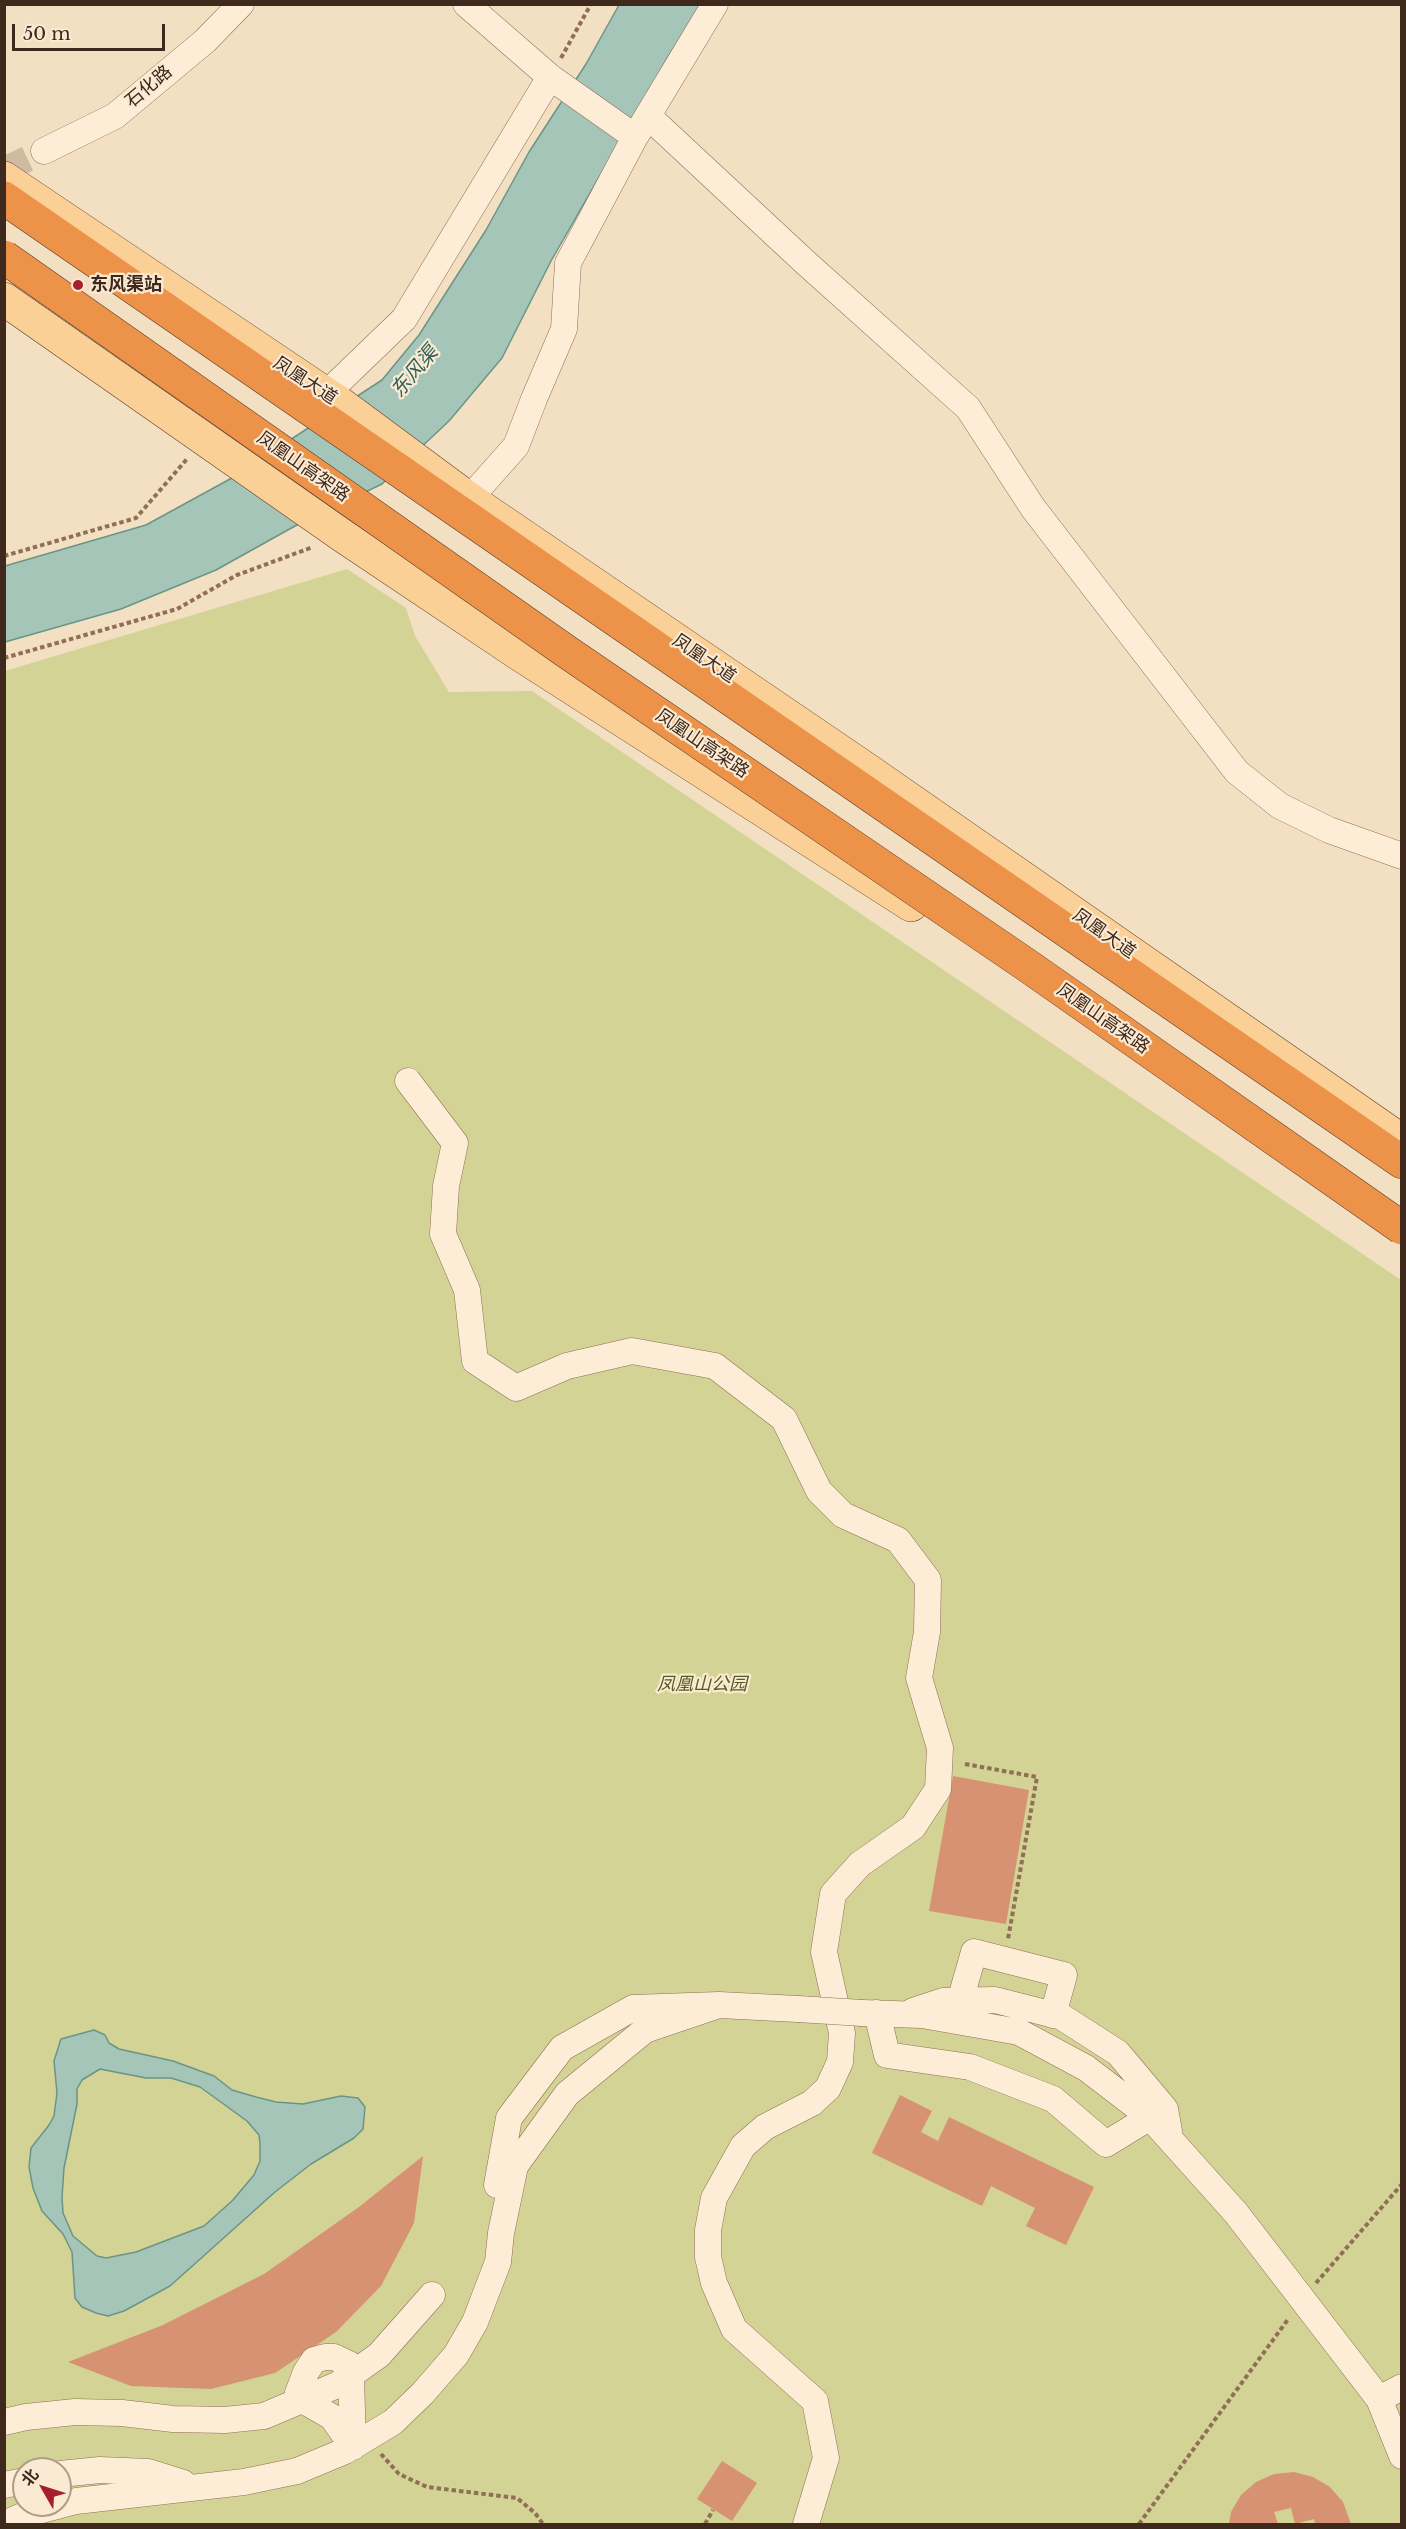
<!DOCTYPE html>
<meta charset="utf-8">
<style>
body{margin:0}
#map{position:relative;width:1406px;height:2529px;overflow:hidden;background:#f3dfc2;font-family:"Libre Baskerville","Noto Sans SC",serif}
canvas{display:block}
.frame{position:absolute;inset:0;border:6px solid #3e291c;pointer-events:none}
.north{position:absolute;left:12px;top:2457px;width:60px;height:60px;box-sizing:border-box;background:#faead3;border:2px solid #af9d8a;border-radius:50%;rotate:309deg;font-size:16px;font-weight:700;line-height:24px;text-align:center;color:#3e291c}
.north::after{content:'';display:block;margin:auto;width:21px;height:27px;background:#a61f2f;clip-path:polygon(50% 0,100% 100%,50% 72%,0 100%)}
.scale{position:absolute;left:12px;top:24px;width:153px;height:27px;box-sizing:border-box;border:3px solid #3e291c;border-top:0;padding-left:8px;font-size:18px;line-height:21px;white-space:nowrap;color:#3e291c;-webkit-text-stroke:4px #faead3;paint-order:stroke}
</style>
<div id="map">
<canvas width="1406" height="2529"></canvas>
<div class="frame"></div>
<div class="north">北</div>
<div class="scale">50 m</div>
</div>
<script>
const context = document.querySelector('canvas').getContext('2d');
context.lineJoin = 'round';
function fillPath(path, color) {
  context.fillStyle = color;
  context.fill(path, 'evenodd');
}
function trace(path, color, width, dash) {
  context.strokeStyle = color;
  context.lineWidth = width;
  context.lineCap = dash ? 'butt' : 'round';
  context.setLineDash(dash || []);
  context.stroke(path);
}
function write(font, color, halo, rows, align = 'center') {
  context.font = font + ' "Libre Baskerville","Noto Sans SC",serif';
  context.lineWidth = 4.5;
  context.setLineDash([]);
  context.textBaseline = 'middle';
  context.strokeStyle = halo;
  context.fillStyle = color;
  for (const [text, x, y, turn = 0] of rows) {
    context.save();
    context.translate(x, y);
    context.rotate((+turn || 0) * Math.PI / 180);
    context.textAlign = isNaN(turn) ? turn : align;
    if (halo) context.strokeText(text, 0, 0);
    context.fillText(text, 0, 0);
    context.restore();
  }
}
fillPath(new Path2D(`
 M347,569L406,608L415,636L449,692L532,691L1401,1280V2524H5V671ZM24,2469H60V2505H24Z`), '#d2d394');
const water = new Path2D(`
 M619,5H700L665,62L551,261L502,358L449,421L382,484L295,526L216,570L121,609L5,642V566L146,525L230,479L382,380L419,335L486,230L529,152L586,64Z
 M94,2030L105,2035L109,2043L119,2049L173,2061L214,2076L232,2090L256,2097L276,2102L303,2104L341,2096L358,2098L365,2107L363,2129L354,2138L311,2164L275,2192L170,2286L124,2311L108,2316L96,2313L82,2307L75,2298L72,2252L63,2234L42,2211L33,2188L29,2167L31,2148L49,2125L54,2116L57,2093L54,2061L61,2039ZM100,2069L146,2078H171L200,2087L247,2121L259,2135L260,2143V2161L254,2175L233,2200L204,2226L136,2252L106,2258L97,2256L73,2236L63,2213L62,2197L64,2168L77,2104V2089L82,2080Z`);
fillPath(water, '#a5c5b8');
trace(water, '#6a9586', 1.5);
fillPath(new Path2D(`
 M953,1776L1029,1790L1006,1924L929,1911Z
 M900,2095L932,2111L921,2132L938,2141L949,2117L1094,2187L1066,2245L1026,2226L1035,2208L991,2186L982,2206L872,2153Z
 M423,2156L414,2223L381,2286L336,2332L275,2373L211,2389L131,2386L68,2362L163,2325L264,2274L359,2207Z
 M722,2461L757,2483L732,2521L697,2499Z
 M1294,2472L1313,2477L1330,2487L1343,2502L1351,2524H1315L1314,2519L1295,2524L1291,2508L1274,2512L1278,2524H1229L1231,2512L1241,2495L1256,2482L1274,2474Z`), '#d69273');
trace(new Path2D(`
 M4,170L44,151`), '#cfbba1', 26, [26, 13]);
const minor = new Path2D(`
 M466,4L550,77L635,137
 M648,116L806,263L968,408L1033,508L1237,772L1280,806L1329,830L1402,856
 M44,151L115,116L205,41L241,4
 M325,395L404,319L550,77
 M469,499L516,446L534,399L564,329L568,263L635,137L715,4
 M408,1081L455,1143L446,1186L443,1234L467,1290L475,1361L516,1388L567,1366L632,1351L715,1366L784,1419L819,1491L843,1515L898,1540L928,1580L927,1632L919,1678L940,1748L938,1789L913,1827L860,1864L833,1894L824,1952L842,2033L840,2062L828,2088L812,2103L765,2127L743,2146L714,2198L708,2230V2257L714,2283L734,2329L815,2401L826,2458L806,2524
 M960,2001L974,1952L1064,1975L1053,2015
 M913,2011L943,2001L995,2000L1062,2017L1118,2053L1165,2109L1169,2131
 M862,2013L922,2015L1019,2032L1086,2068L1150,2117L1236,2213L1379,2399L1402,2456
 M877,2013L887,2055L970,2067L1053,2099L1106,2144L1150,2117
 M497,2185L509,2118L562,2048L633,2008L719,2005L798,2009
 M325,2357H334L349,2364L351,2375L353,2447L332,2417L304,2401L298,2393L306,2372L314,2360Z
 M1379,2399L1402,2387
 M4,2422L26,2417L75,2412L122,2413L173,2419L225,2420L264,2416L337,2385L379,2355L432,2295
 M60,2474L100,2470L148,2472L183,2483
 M4,2485L24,2481
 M4,2524L27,2514L76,2501L244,2482L297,2471L345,2451L393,2422L423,2393L456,2355L475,2322L498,2262L501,2233L515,2166L567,2094L645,2030L719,2005`);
const major = new Path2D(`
 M4,178L338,402L469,499L866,769L1402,1141
 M4,299L343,536L519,654L911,905`);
const highway = new Path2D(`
 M4,198L1402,1162`);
trace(minor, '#906f56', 27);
trace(major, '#5d3d2b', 34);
trace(highway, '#5d3d2b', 34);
trace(new Path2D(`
 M561,58L591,4
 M4,556L136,518L187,459
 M4,658L177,609L237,575L313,547
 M965,1764L1037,1777L1008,1939
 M1316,2283L1402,2184
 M381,2454L399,2474L427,2487L517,2498L535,2513L543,2524
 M705,2524L713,2510
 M1139,2524L1289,2318`), '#906f56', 4, [4.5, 3]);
trace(minor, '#fdedd6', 26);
trace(major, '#fad096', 33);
trace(highway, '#ec9349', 33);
const minorBridge = new Path2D(`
 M798,2009L862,2013`);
const highwayBridge = new Path2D(`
 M4,257L567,652L1028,966L1402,1228`);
trace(minorBridge, '#906f56', 27, []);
trace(highwayBridge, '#5d3d2b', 34, []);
trace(minorBridge, '#fdedd6', 26);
trace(highwayBridge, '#ec9349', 33);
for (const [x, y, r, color] of [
 [78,285,6,"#a61f2f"]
]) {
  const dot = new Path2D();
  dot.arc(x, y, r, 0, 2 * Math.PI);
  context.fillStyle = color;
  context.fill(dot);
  trace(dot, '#faead3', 2);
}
write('18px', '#3e291c', '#faead3', [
 ["石化路",149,87,-40],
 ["凤凰大道",305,381,33],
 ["凤凰山高架路",303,467,35],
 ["凤凰大道",704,659,34],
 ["凤凰山高架路",702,744,34],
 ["凤凰大道",1104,934,35],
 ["凤凰山高架路",1103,1019,35]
]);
write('bold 18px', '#3e291c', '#faead3', [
 ["东风渠站",90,285]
], 'left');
write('italic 18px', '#545d20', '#faead3', [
 ["凤凰山公园",702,1685]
]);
write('italic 20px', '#2a5f56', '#faead3', [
 ["东风渠",415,372,-50]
]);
</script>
